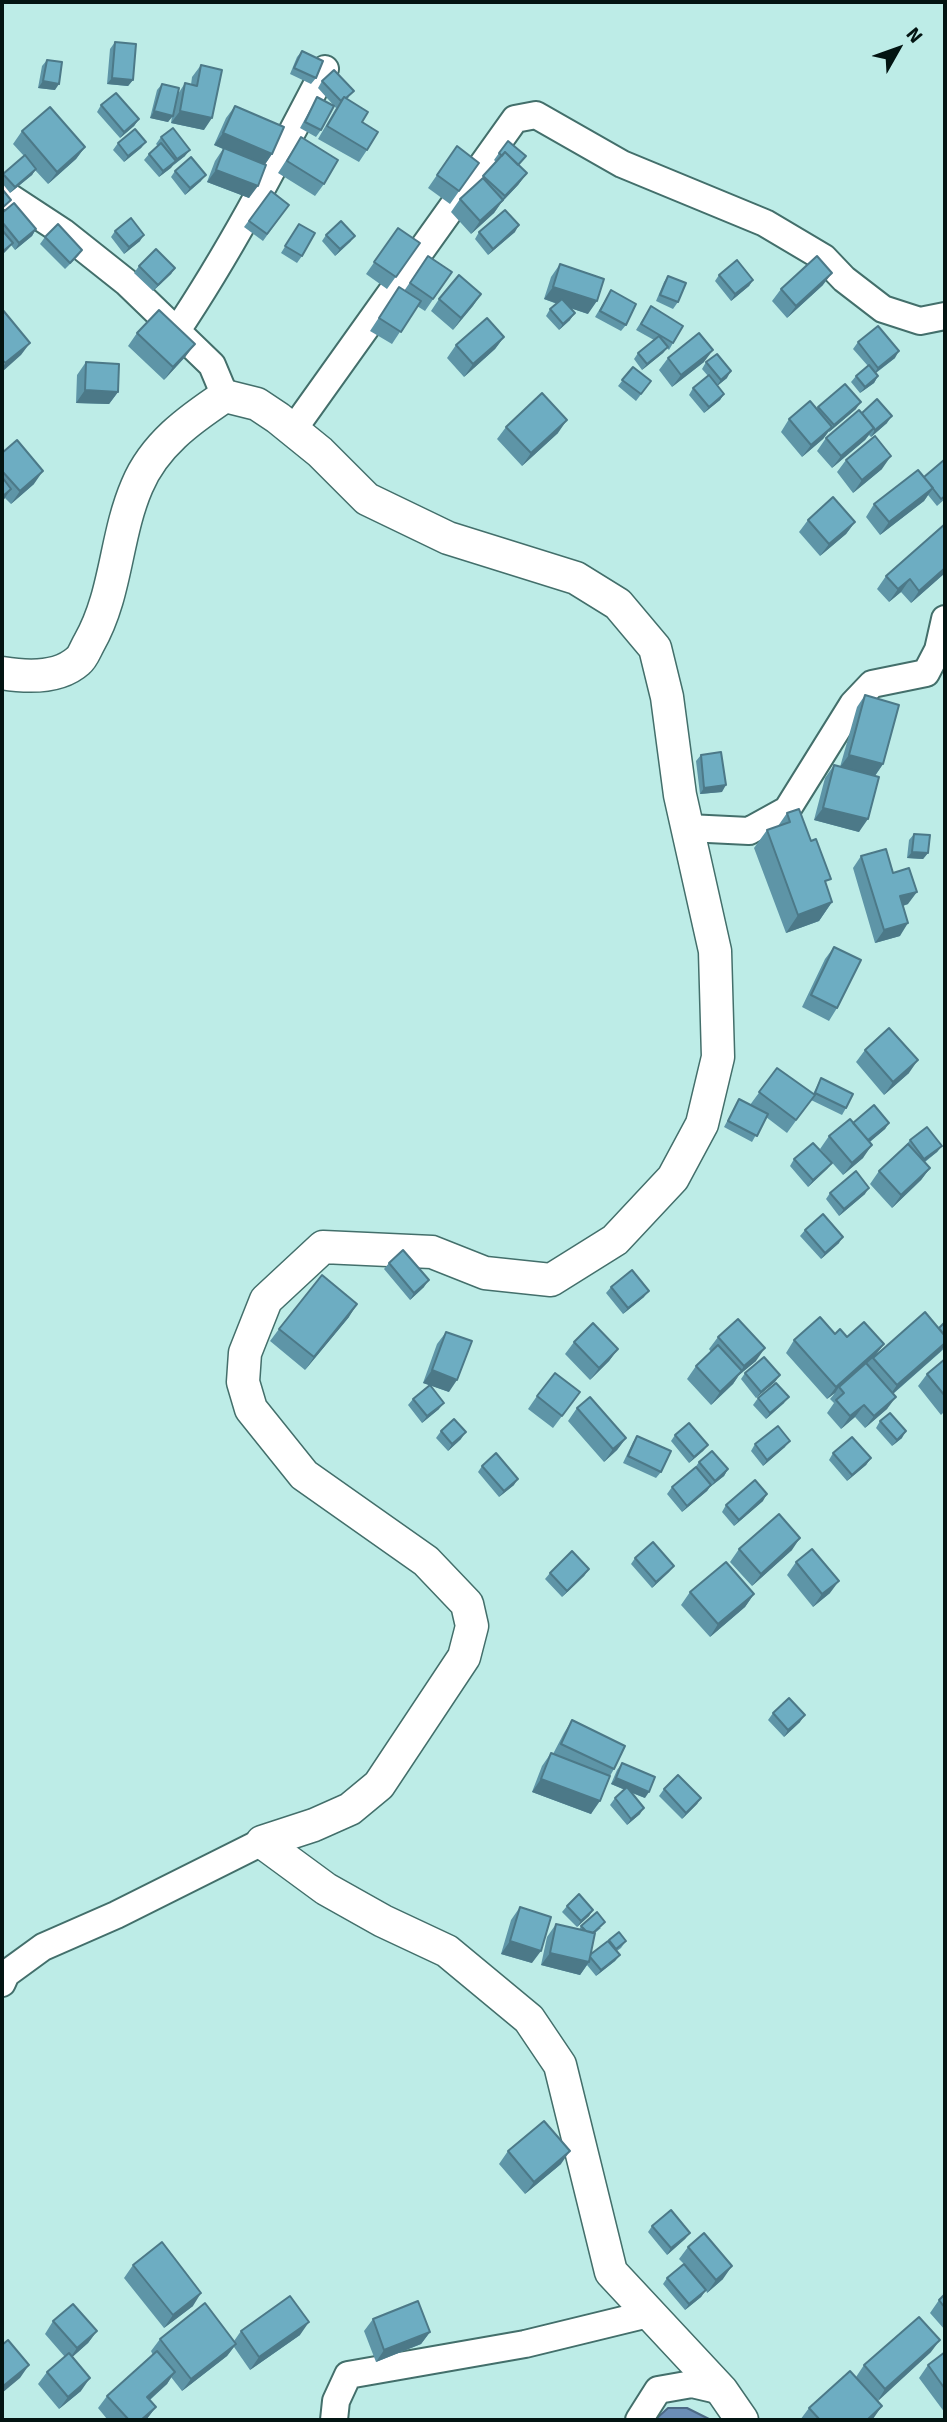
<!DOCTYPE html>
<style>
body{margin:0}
#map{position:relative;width:947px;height:2422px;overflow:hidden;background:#bdece7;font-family:Signika,sans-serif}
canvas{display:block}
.frame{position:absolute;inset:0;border:4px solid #031412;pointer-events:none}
.north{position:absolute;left:863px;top:14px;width:70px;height:70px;-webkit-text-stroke:5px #bdece7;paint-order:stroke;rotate:50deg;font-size:19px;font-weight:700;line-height:28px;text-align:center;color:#031412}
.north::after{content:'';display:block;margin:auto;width:24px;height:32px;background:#031412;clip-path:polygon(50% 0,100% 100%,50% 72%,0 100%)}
</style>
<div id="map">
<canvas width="947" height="2422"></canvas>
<div class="frame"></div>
<div class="north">N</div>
</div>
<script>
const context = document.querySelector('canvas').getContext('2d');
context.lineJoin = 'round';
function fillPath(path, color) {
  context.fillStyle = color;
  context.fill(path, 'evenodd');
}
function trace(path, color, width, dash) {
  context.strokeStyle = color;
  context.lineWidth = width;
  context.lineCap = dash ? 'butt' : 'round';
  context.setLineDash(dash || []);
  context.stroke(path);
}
const water = new Path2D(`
 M668,2408H687L711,2420H655Z`);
fillPath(water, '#6b8eb6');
trace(water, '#4c6985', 2);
const minor = new Path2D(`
 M2,192L63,232L126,282L212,365L225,396
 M176,332C233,247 278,159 325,69
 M293,430L515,119L536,115L622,164L765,223L824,258L844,279L883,309L920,321L945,316
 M688,828L749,831L787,810L853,704L872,684L926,673L938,650L945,619
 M2,1983L6,1974L43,1947L116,1915L262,1842
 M334,2420L336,2401L348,2375L525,2344L648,2314
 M639,2420L658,2390L692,2384L722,2391`);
const tertiary = new Path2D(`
 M2,673C26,677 58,679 78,661C83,657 86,648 89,643C117,594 115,537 137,486C154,445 189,420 225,396L257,404L278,418L320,452L367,499L448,538L576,578L618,604L655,648L667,697L680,795L715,951L718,1057L702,1124L673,1178L615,1240L551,1280L485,1273L432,1252L323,1247L266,1300L245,1353L243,1382L251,1409L304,1475L426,1561L467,1604L472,1626L464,1657L379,1785L350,1809L314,1825L262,1842
 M262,1842L326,1889L383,1921L447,1951L529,2019L560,2065L611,2272L722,2391L742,2420`);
trace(minor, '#436f6b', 30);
trace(tertiary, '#436f6b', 35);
trace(minor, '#fff', 26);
trace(tertiary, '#fff', 32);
fillPath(new Path2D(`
 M115,42L133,80L128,86L107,84L110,49Z
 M302,51L316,78L311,84L290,74L297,57Z
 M47,60L55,90L38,88L42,66Z
 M201,65L204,130L171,123L172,116L168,122L150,118L157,90L162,84L178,94L185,83L191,85L192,77Z
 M322,81L349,97L347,99L362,122L367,150L359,162L318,139L336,108L318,88Z
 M317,97L321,130L316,137L300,128Z
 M101,105L139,119L134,126L120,138L97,112Z
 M235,106L272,154L265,164L249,198L207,182L215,161L223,149L214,145L226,118Z
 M22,131L85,147L76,159L48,184L35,170L32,175L10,193L2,183V176L24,156L13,144Z
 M161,137L185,156L159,177L144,160L149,154L158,146L156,144Z
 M301,137L324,184L315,196L278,173Z
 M146,142L141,148L124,162L113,150L118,143Z
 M457,146L479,163L450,204L428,188Z
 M499,153L519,165L527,173L518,185L501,203L494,213L471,234L451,212L460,199L479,182L496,162L494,160Z
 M175,171L201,181L185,195L171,177Z
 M271,191L289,205L263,241L244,227Z
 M2,213L36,229L32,236L15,250L11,245L2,255Z
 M299,224L302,256L297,263L281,253Z
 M398,228L420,243L387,289L366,274Z
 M115,231L140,241L124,254L111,237Z
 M479,232H515L488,255L475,239Z
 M326,235L355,236L350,242L335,256L322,241Z
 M45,237L82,250L78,256L65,269L40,244Z
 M428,256L452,272L425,311L417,306L392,344L370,331L399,287L404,291Z
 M560,264L588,314L570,308V320L559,330L546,316L550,309L557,304L544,299L551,277Z
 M139,266L175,268L171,274L153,291L134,273Z
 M719,275L753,280L749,286L731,301L715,281Z
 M668,276L678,302L673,309L656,301L664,282Z
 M823,285L787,318L772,301L781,289Z
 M611,290L626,325L621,331L595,317Z
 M481,294L453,330L431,311L439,299Z
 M651,306L673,343L669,350L667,348L663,353L642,370L634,359L638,353L654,340L636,330Z
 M137,333L186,356L164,380L128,346Z
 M504,337L495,349L464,377L447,358L456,345Z
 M858,342L895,358L876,373L878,376L874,383L860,393L851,382L856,376L868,366L853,349Z
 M668,358L704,362L672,387L659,370Z
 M86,362L118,392L109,404L76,403L77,375Z
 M706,362L727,378L717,386L724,394L720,400L704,413L689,395L693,388L708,376L702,369Z
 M633,367L651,381L636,401L618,386Z
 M818,407L856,409L829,432V431L823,439L802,457L781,432L789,419L817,409Z
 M862,413L887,423L871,437L869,435L865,440L832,468L817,451L826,438Z
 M506,427L558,433L522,466L497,439Z
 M2,453L34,484L11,504L5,498L2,502Z
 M846,460L882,469L853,493L837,472Z
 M924,477L945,499L937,506L928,495L924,501L880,535L866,517L874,504Z
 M808,520L855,522L846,534L820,556L799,532Z
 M945,573L911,603L901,592L889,602L877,589L886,576Z
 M865,695L883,764L875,776L859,832L814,820L825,778L834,765L840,767L857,707Z
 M701,755L722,792L700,794L696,761Z
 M787,813L826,886L832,902L819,921L786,933L754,848L767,830L778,826Z
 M914,834L928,853L923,859L907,858L909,840Z
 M861,856L893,873L908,904L903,906L900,936L875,943L853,868Z
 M834,947L837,1008L829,1021L802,1007L825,959Z
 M865,1050L909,1073L884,1095L856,1062Z
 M777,1068L813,1094L821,1078L846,1108L842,1115L811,1100L787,1133L766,1117L752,1142L724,1127L739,1099L750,1105Z
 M853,1123H889L885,1129L869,1142L863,1158L843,1175L820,1149L829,1136Z
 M910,1140L942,1146L937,1152L925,1162L930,1168L921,1180L892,1208L870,1184L879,1171L906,1145Z
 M794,1159L832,1163L827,1169L808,1187L790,1166Z
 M830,1193L865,1194L839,1216L826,1199Z
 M805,1230L839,1243L821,1259L800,1236Z
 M389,1263L424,1287L410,1300L384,1269Z
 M611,1287L644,1297L623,1314L606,1293Z
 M349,1317L305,1370L270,1341L279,1329Z
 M945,1322V1348L893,1394L887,1409L865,1428L855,1417L841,1429L827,1413L834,1403L830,1399L835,1393L827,1399L786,1353L794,1340L835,1334L884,1344L876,1354L939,1328Z
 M446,1332L449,1392L430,1385L439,1409L422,1423L408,1405L413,1399L429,1385L423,1383L437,1344Z
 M718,1337L756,1361L739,1375L733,1384L711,1405L687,1379L696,1366L711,1352L709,1349Z
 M574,1342L618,1349L609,1361L590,1380L565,1354Z
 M945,1359V1411L941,1415L918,1386L927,1374Z
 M745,1373L775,1382L756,1398L741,1379Z
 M580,1392L553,1428L528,1409L537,1396Z
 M758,1398L784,1403L766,1419L753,1405Z
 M577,1408L626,1438L617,1450L604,1462L568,1421Z
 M880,1421L902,1438L892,1446L876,1428Z
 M441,1431L461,1439L448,1451L436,1438Z
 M675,1435L708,1445L703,1451L689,1463L671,1441Z
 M637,1436L661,1472L656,1478L623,1463L633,1442Z
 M755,1444L785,1447L763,1466L751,1451Z
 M833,1453L871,1458L866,1465L847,1481L829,1460Z
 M699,1462L728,1469L724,1476L710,1487L707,1491L682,1512L667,1494L672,1487L694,1469Z
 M482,1466L514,1485L499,1497L478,1472Z
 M763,1501L734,1526L722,1512L726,1505Z
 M739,1549L792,1550L752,1586L730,1562Z
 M635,1558L674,1566L669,1572L652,1588L631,1564Z
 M796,1562L830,1593L813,1607L787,1575Z
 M589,1569L584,1576L562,1597L545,1579L550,1573Z
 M690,1592L754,1594L745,1607L710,1637L681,1605Z
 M773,1713L800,1722L784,1737L768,1720Z
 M572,1720L614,1769L610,1776L591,1814L532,1792L542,1766L551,1753L553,1754L564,1733Z
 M622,1763L645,1798L632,1793L640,1814L627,1825L610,1805L615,1798L625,1790L611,1784L617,1770Z
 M664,1789L701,1798L697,1804L682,1819L659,1796Z
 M567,1906L593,1910L589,1916L577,1927L562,1912Z
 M520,1907L532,1963L501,1954L511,1920Z
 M556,1924L579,1930L581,1926L601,1928L595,1933L591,1954L609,1940L626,1941L621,1948L617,1951L620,1955L615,1961L596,1976L587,1965L580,1975L541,1965L547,1937Z
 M508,2151L561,2164L525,2194L499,2164Z
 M652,2226L690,2233L685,2239L667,2255L648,2232Z
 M688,2247L723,2279L707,2293L706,2290L701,2297L685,2310L663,2284L667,2278L684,2264L679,2259Z
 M133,2265L193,2306L164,2328L124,2278Z
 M945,2294V2330L930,2313L939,2300Z
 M373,2319L430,2332L421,2344L376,2362L364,2331Z
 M53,2321L97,2331L88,2343L72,2357L81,2391L59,2409L38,2384L47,2372L65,2357L45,2334Z
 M241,2331L300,2335L250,2370L234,2347L227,2356L182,2391L171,2377L167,2384L150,2400L156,2407L146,2420H106L107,2419L98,2408L107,2396L153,2355L151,2351L160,2339L234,2341Z
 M931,2352L877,2401L873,2419L872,2420H800L809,2408L856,2377L864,2365Z
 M945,2352V2413L919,2378L928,2365Z`), '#5e95a7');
fillPath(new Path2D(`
 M112,78L133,80L128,86L107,84Z
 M43,81L59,84L55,90L38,88Z
 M154,111L173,116L168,122L150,118Z
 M180,111L212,118L204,130L171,123Z
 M139,119L134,126L120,138L124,132Z
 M223,133L272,154L264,166L214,145Z
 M146,142L141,148L124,162L128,156Z
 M85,147L76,159L48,184L57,172Z
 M190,150L185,156L173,165L177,159Z
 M176,161L171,168L159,177L163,171Z
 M36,169L32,175L10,193L15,187Z
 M216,170L258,186L249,198L207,182Z
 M527,173L518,185L501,203L494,213L471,234L480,221L499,203L505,196Z
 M206,175L201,181L185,195L190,188Z
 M519,225L515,232L488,255L493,249Z
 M36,229L32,236L15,250L19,243Z
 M144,235L140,241L124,254L129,247Z
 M355,236L350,242L335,256L340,249Z
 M13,243L8,249L2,255V252Z
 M175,268L171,274L153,291L158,285Z
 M832,273L823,285L787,318L796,306Z
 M753,280L749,286L731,301L735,294Z
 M553,287L597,301L588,314L544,299Z
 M481,294L473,306L453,330L461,318Z
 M575,313L570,320L559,330L563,324Z
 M504,337L495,349L464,377L473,364Z
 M30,343L21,355L2,372V368L5,363Z
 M195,344L186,356L164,380L173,367Z
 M668,347L663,353L642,370L647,364Z
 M713,350L704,362L672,387L681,375Z
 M899,351L895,358L874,374L878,368Z
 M731,371L727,378L716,387L721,380Z
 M878,376L874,383L860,393L865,387Z
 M85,390L118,392L109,404L76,403Z
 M724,394L720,400L704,413L709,407Z
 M861,402L856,409L829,432L834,425Z
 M892,416L887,423L871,437L875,430Z
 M567,420L558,433L522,466L531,453Z
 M832,427L823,439L802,457L811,445Z
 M874,428L865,440L832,468L841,456Z
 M891,456L882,469L853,493L862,480Z
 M43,471L34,484L11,504L20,491Z
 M933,488L924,501L880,535L889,522Z
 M11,489L2,502V497Z
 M855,522L846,534L820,556L829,544Z
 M945,568V573L911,603L919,591Z
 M910,579L901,592L889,602L898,589Z
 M849,755L883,764L874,777L840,767Z
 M726,785L722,792L700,794L704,788Z
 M823,808L868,819L859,832L814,820Z
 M912,852L928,853L923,859L907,858Z
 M917,892L908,904L892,909L900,896Z
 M832,902L819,921L786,933L798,915Z
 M908,923L900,936L875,943L884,930Z
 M918,1060L909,1073L884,1095L893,1082Z
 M889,1123L885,1129L864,1147L868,1140Z
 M872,1145L863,1158L843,1175L852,1163Z
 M942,1146L937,1152L920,1165L924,1159Z
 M832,1163L827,1169L808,1187L813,1180Z
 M930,1168L921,1180L892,1208L901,1195Z
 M869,1188L865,1194L839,1216L844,1209Z
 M843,1237L839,1243L821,1259L825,1253Z
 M429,1280L424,1287L410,1300L414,1293Z
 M649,1291L644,1297L623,1314L628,1308Z
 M357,1304L349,1317L305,1370L314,1357Z
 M945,1343V1345L940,1352L888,1398L897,1385Z
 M884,1344L875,1356L840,1388L839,1387L835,1393L827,1399L836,1387Z
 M765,1348L756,1361L739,1375L733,1384L711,1405L720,1392L738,1376L744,1366Z
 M618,1349L609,1361L590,1380L599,1368Z
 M432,1370L457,1380L449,1392L423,1383Z
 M780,1375L775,1382L756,1398L761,1392Z
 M789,1397L784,1403L766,1419L770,1413Z
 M896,1397L887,1409L865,1428L874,1416Z
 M444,1403L439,1409L422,1423L427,1416Z
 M864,1405L855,1417L841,1429L850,1416Z
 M906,1431L902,1438L892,1446L897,1440Z
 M466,1432L461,1439L448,1451L452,1444Z
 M626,1438L617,1450L604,1462L613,1449Z
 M790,1441L785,1447L763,1466L767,1460Z
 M708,1445L703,1451L689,1463L694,1457Z
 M871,1458L866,1465L847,1481L852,1475Z
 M728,1469L724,1476L710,1487L715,1481Z
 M518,1479L514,1485L499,1497L504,1491Z
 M711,1485L707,1491L682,1512L687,1506Z
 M767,1494L763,1501L734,1526L739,1520Z
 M800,1538L792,1550L752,1586L761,1574Z
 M674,1566L669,1572L652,1588L656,1582Z
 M589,1569L584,1576L562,1597L567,1591Z
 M839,1581L830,1593L813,1607L822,1594Z
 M754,1594L745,1607L710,1637L718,1624Z
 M805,1715L800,1722L784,1737L788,1730Z
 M616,1778L649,1792L645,1798L611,1784Z
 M541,1779L600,1801L591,1814L532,1792Z
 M701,1798L697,1804L682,1819L686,1813Z
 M644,1808L640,1814L627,1825L631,1819Z
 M593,1910L589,1916L577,1927L581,1921Z
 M510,1941L541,1951L532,1963L501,1954Z
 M550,1953L589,1962L580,1975L541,1965Z
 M620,1955L615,1961L596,1976L601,1970Z
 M570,2151L561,2164L525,2194L534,2182Z
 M690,2233L685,2239L667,2255L671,2248Z
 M732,2266L723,2279L707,2293L716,2280Z
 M706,2290L701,2297L685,2310L689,2304Z
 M201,2293L193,2306L164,2328L173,2315Z
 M309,2322L300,2335L250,2370L259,2357Z
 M97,2331L88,2343L68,2361L77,2348Z
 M430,2332L421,2344L376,2362L384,2350Z
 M940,2340L931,2352L877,2402L885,2389Z
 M236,2344L227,2356L182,2391L191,2379Z
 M29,2365L20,2378L2,2393V2387Z
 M175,2372L167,2384L138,2410L147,2397Z
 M90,2378L81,2391L59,2409L68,2397Z
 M882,2406L873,2419L872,2420H867Z
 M156,2407L146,2420H141Z`), '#4c7988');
const building = new Path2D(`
 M115,42L136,44L133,80L112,78Z
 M302,51L323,61L316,78L294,68Z
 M47,60L62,62L59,84L43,81Z
 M201,65L222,70L212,118L180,111L185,83L197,86Z
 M334,70L354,91L346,98L344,97L341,101L322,81Z
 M162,84L179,88L173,116L154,111Z
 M116,93L139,119L124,132L101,105Z
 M317,97L334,106L321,130L305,122Z
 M344,97L368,112L362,122L378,132L367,150L327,126Z
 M235,106L284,127L272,154L223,133Z
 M50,107L85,147L57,172L22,131Z
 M173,128L190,150L177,159L161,137Z
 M135,129L146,142L128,156L118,143Z
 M301,137L338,160L324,184L287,161Z
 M508,141L526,156L518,165L505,152L502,156L499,153Z
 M161,143L176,161L163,171L149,154Z
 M457,146L479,163L459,191L437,175Z
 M224,148L266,165L258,186L216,170Z
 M505,152L527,173L505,196L483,176Z
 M25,155L36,169L15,187L3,174Z
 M191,157L206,175L190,188L175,171Z
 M483,178L503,200L480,221L460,199Z
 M2,189L11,200L2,208Z
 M271,191L289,205L267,234L249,221Z
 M14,203L36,229L19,243L2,222V213Z
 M505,210L519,225L493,249L479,232Z
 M131,218L144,235L129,247L115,231Z
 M341,221L355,236L340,249L326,235Z
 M58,224L82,250L70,263L45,237Z
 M299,224L315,233L302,256L285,246Z
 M398,228L420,243L396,277L374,262Z
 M2,230L13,243L2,252Z
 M156,249L175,268L158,285L139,266Z
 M428,256L452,272L433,299L410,283Z
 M817,256L832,273L796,306L781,289Z
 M737,260L753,280L735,294L719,275Z
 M560,264L604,279L597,301L553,287Z
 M459,275L481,294L461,318L439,299Z
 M668,276L686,283L678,302L660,295Z
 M399,287L421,301L401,332L379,318Z
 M611,290L636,304L626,325L600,311Z
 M562,299L575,313L563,324L550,309Z
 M651,306L683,326L673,343L641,324Z
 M2,309L30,343L5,363L2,359Z
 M159,310L195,344L173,367L137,333Z
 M487,318L504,337L473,364L456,345Z
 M878,326L899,351L878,368L858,342Z
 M699,333L713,350L681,375L668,358Z
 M659,336L668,347L647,364L638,353Z
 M717,354L731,371L721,380L706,362Z
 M86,362L119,364L118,392L85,390Z
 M869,365L878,376L865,387L856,376Z
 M633,367L651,381L641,394L622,380Z
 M709,375L724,394L709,407L693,388Z
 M845,384L861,402L834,425L818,407Z
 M542,393L567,420L531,453L506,427Z
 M877,399L892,416L875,430L862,413Z
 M810,401L832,427L811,445L789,419Z
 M859,410L874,428L841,456L826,438Z
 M875,436L891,456L862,480L846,460Z
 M17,440L43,471L20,491L2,471V453Z
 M944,460L945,462V496L941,499L924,477Z
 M918,470L933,488L889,522L874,504Z
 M2,477L11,489L2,497Z
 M833,497L855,522L829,544L808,520Z
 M945,524V568L919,591L910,579L898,589L886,576Z
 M865,695L899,705L883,764L849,755Z
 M721,752L726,785L704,788L701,755Z
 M834,765L879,777L868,819L823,808Z
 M799,809L811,841L816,839L831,879L825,881L832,902L798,915L767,830L790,822L787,813Z
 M914,834L930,835L928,853L912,852Z
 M886,849L893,873L909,868L917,892L900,896L908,923L884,930L861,856Z
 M834,947L861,960L837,1008L811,995Z
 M889,1028L918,1060L893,1082L865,1050Z
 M777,1068L815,1095L796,1120L759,1092Z
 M821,1078L853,1094L846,1108L815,1093Z
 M739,1099L768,1114L757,1136L728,1121Z
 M874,1105L889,1123L868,1140L853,1123Z
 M850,1119L872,1145L852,1163L829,1136Z
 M927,1127L942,1146L924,1159L910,1140Z
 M813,1143L832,1163L813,1180L794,1159Z
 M908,1144L930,1168L901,1195L879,1171Z
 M856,1171L869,1188L844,1209L830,1193Z
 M823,1214L843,1237L825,1253L805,1230Z
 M403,1250L429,1280L414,1293L389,1263Z
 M632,1270L649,1291L628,1308L611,1287Z
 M322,1275L357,1304L314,1357L279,1329Z
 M925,1312L945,1336V1343L897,1385L873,1358Z
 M820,1317L835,1334L840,1329L847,1337L864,1322L884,1344L836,1387L794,1340Z
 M738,1319L765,1348L744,1366L718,1337Z
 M945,1322V1336L939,1328Z
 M593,1323L618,1349L599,1368L574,1342Z
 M446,1332L472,1341L457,1380L432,1370Z
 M718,1345L742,1371L720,1392L696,1366Z
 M764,1357L780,1375L761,1392L745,1373Z
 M945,1359V1396L927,1374Z
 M866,1363L896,1397L874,1416L864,1405L850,1416L836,1400L844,1393L839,1387Z
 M555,1373L580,1392L562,1416L537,1396Z
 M776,1383L789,1397L770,1413L758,1398Z
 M430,1385L444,1403L427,1416L413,1399Z
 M590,1397L626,1438L613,1449L577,1408Z
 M890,1413L906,1431L897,1440L880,1421Z
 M454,1419L466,1432L452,1444L441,1431Z
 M689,1423L708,1445L694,1457L675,1435Z
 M778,1426L790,1441L767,1460L755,1444Z
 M637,1436L671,1451L661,1472L628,1456Z
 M852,1437L871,1458L852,1475L833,1453Z
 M712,1451L728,1469L715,1481L699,1462Z
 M496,1453L518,1479L504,1491L482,1466Z
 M696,1467L711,1485L687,1506L672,1487Z
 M755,1480L767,1494L739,1520L726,1505Z
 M779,1514L800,1538L761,1574L739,1549Z
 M653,1542L674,1566L656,1582L635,1558Z
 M812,1549L839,1581L822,1594L796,1562Z
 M572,1551L589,1569L567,1591L550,1573Z
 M726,1562L754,1594L718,1624L690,1592Z
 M789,1698L805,1715L788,1730L773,1713Z
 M572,1720L625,1746L614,1769L561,1744Z
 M551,1753L610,1776L600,1801L541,1779Z
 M622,1763L655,1777L649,1792L616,1778Z
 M678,1775L701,1798L686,1813L664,1789Z
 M627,1787L644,1808L631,1819L615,1798Z
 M579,1894L593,1910L581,1921L567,1906Z
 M520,1907L551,1917L541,1951L510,1941Z
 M597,1912L605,1922L593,1933L586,1931L581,1926Z
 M556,1924L595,1933L589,1962L550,1953Z
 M619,1932L626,1941L616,1949L609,1940Z
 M608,1941L620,1955L601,1970L590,1957L591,1954Z
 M544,2121L570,2151L534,2182L508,2151Z
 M671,2210L690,2233L671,2248L652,2226Z
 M704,2233L732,2266L716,2280L688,2247Z
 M162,2242L201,2293L173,2315L133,2265Z
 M684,2264L706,2290L689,2304L667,2278Z
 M945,2294V2308L939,2300Z
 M290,2296L309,2322L259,2357L241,2331Z
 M418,2301L430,2332L384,2350L373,2319Z
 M205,2303L236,2344L191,2379L160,2339Z
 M73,2304L97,2331L77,2348L53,2321Z
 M919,2317L940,2340L885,2389L864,2365Z
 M8,2340L29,2365L2,2387V2345Z
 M157,2351L175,2372L147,2397L156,2407L141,2420H129L107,2396Z
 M945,2352V2389L928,2365Z
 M69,2353L90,2378L68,2397L47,2372Z
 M850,2371L882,2406L867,2420H820L809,2408Z`);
fillPath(building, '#6dadc2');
trace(building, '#4c7988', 2);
</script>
